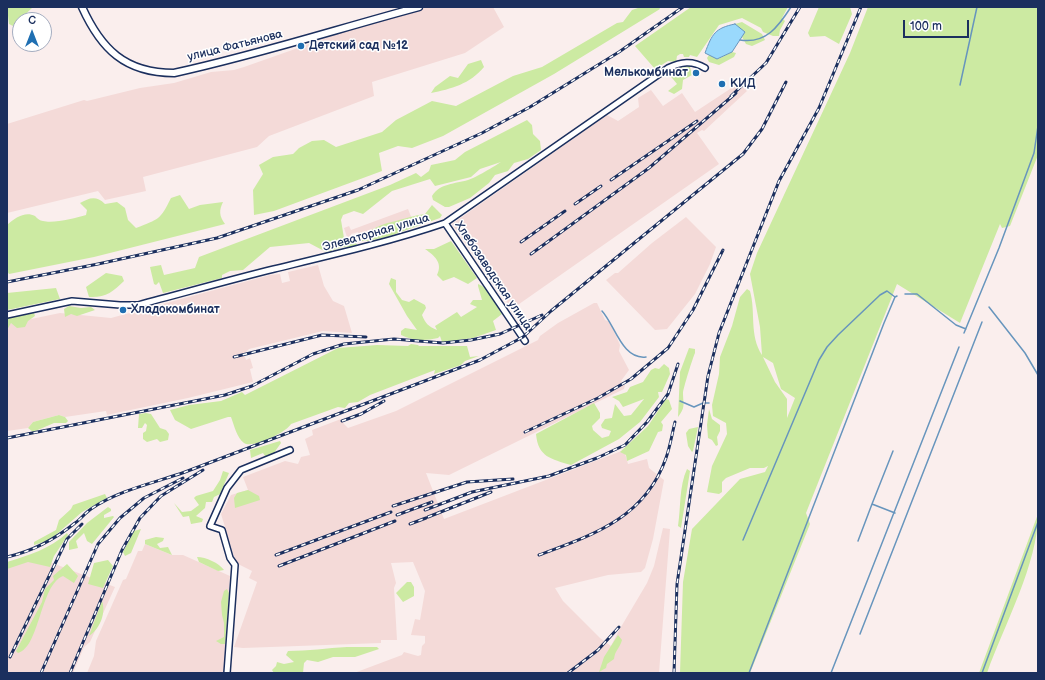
<!DOCTYPE html>
<meta charset="utf-8">
<style>
body{margin:0}
#map{position:relative;width:1045px;height:680px;overflow:hidden;background:#faeeed;font-family:"Balsamiq Sans",sans-serif}
canvas{display:block}
.frame{position:absolute;inset:0;border:8px solid #1b2f5e;pointer-events:none}
.north{position:absolute;left:12px;top:12px;width:40px;height:40px;box-sizing:border-box;background:#fff;border:1px solid #a4acbf;border-radius:50%;rotate:0deg;font-size:11px;font-weight:700;line-height:16px;text-align:center;color:#1b2f5e}
.north::after{content:'';display:block;margin:auto;width:14px;height:18px;background:#1f6fb2;clip-path:polygon(50% 0,100% 100%,50% 72%,0 100%)}
.scale{position:absolute;left:903px;top:20px;width:66px;height:18px;box-sizing:border-box;border:2px solid #1b2f5e;border-top:0;padding-left:5px;font-size:12px;line-height:14px;white-space:nowrap;color:#1b2f5e;-webkit-text-stroke:3px #fff;paint-order:stroke}
</style>
<div id="map">
<canvas width="1045" height="680"></canvas>
<div class="frame"></div>
<div class="north">С</div>
<div class="scale">100 m</div>
</div>
<script>
const context = document.querySelector('canvas').getContext('2d');
context.lineJoin = 'round';
function fillPath(path, color) {
  context.fillStyle = color;
  context.fill(path, 'evenodd');
}
function trace(path, color, width, dash) {
  context.strokeStyle = color;
  context.lineWidth = width;
  context.lineCap = dash ? 'butt' : 'round';
  context.setLineDash(dash || []);
  context.stroke(path);
}
function write(font, color, halo, rows, align = 'center') {
  context.font = font + ' "Balsamiq Sans",sans-serif';
  context.lineWidth = 3;
  context.setLineDash([]);
  context.textBaseline = 'middle';
  context.strokeStyle = halo;
  context.fillStyle = color;
  for (const [text, x, y, turn = 0] of rows) {
    context.save();
    context.translate(x, y);
    context.rotate((+turn || 0) * Math.PI / 180);
    context.textAlign = isNaN(turn) ? turn : align;
    if (halo) context.strokeText(text, 0, 0);
    context.fillText(text, 0, 0);
    context.restore();
  }
}
fillPath(new Path2D(`
 M428,7H493L504,27L465,53L372,82L374,96L269,136L257,147L143,177L146,191L105,200L98,191L7,213V124L84,100L87,101L140,88L174,83L211,72L234,70L244,67L349,30Z
 M738,82L747,91L704,131L702,130L697,133L719,164L512,309L452,224L607,115L618,121L639,107L638,98L651,90L663,106L682,93L695,112L733,87L731,83Z
 M408,209L412,219L360,237L358,232L351,234L353,239L348,240L344,228L349,226L351,230Z
 M686,217L716,247L710,264L695,294L667,329L655,330L606,280L615,273H618L652,243Z
 M318,265L324,286L333,301L344,306L352,333L323,331L249,349L244,354L246,360L250,358L253,368L250,369L253,382L188,398L116,413L107,415L106,411L65,417L59,415L33,422L28,428L7,431V324L60,313L111,318L270,275L280,274L282,283L290,281L288,272Z
 M594,303H597L605,320L610,322L620,345L619,351L629,370L621,381L625,385L624,389L449,475L426,473L444,519L624,450L628,464L647,459L649,468L664,480L653,539L645,568L641,572L608,575L555,588L563,601L600,638L611,646L618,632L647,583L654,566L663,528L670,529L659,673H354L402,655L404,652L418,656L421,655L422,646L425,643V636L411,635L415,619L420,620L425,591L413,562L391,563L396,583L394,588L397,640H381V643L243,648L234,647L257,582L249,578L252,571L236,563L221,514L231,495L248,490L243,477L285,461L298,464L301,457L310,455L305,439L313,435L312,430L341,419L344,424L348,428L396,411L538,340L540,336L558,323Z
 M145,544L172,555H183L230,576L223,673H87L94,656L96,641L123,580L126,579L138,551H142Z
 M34,556L115,587L90,642L84,647L73,673H7V563Z`), '#f4dad8');
fillPath(new Path2D(`
 M7,7H33L13,26L9,24Z
 M641,7H659L660,9L554,74L443,136L412,148L398,146L379,153L382,171L274,211L254,215L253,190L263,174L259,165L273,157L293,154L299,148L312,141L324,140L336,147L382,132L396,120L432,101L456,106L513,76L542,67L617,23L623,22L632,10Z
 M691,7H788L782,18L785,21L780,30L779,36H773L763,32L761,28L742,18L719,25L697,57L690,55L689,57H684L683,54H680L677,56L676,62L668,61L655,69L635,46Z
 M819,7H850L852,14L839,44L825,36L810,37L808,33Z
 M868,7H1038V155L1010,226L1002,228L1000,224L960,323L897,284L806,513L810,524L750,673H680L683,582L692,529L740,479L765,472L768,466L764,468H750L726,478L722,482V492L719,494L707,492L712,466L727,434L726,423L713,416L712,405L719,374L720,357L732,326L740,297L747,289L750,291C756,312 749,335 762,355L760,327L750,274L757,253L850,53ZM763,357L773,363L781,389L795,398L787,418V399L775,382Z
 M742,22L762,34L765,40L752,46L746,44L742,37L744,32L735,24Z
 M732,52L736,53L734,57L719,65L709,62L707,58L709,55L718,59Z
 M481,60L484,67C470,84 451,89 431,93L435,87L450,76L458,78L468,64Z
 M686,65L690,67L692,75L683,80L682,89L674,94L668,91L677,84L668,73Z
 M527,120L532,125L533,134L540,141L541,150L528,159L514,163L508,171L495,175L489,183L470,198L449,207H445L433,200L432,196C440,183 455,184 468,180C475,178 495,166 501,162L480,169L471,177L435,186L430,179L392,191L363,214L354,211L343,215L341,220L344,238L357,244L356,247H344L326,252L309,243L270,247L243,270L230,271L222,275V278L163,293L159,282L156,285L154,284L150,267L161,265L164,275L195,268L199,257L390,185L416,173L421,177L429,171L431,165L455,160L465,152Z
 M180,195L189,209L200,205L223,202C219,210 219,216 225,224L94,257L9,274L7,271V225C15,218 25,211 35,216C37,218 40,221 43,221C53,224 76,218 86,215L87,210L80,203C89,198 96,195 105,204L117,202L125,208L128,220L136,228C159,219 160,220 171,198Z
 M432,205L442,215L440,218L387,237L367,241H359C376,224 382,225 403,219C411,217 416,215 425,214Z
 M451,241L477,278L468,284L454,277L443,281L437,275C443,263 435,256 425,249H434Z
 M106,273L122,276L124,281C113,292 105,298 89,297L86,287Z
 M391,278L396,280V292L402,300L409,302L414,299L425,305L426,308L422,315C425,323 429,327 437,330L435,326L457,312L461,317L477,307L470,304L473,300H482L478,286V284C490,288 495,304 502,314L493,321L496,330L473,338L442,342L440,336L438,338C425,341 413,341 401,335V331L405,328L417,330L407,316L389,284Z
 M56,288L60,299L7,310V293Z
 M69,306L81,308L91,307L95,310L77,316L71,314L65,317L64,309Z
 M34,313L35,316L28,321L25,327L17,328L11,323L7,330V318Z
 M411,344L418,345L419,346H467L470,357L479,356L465,361L461,365L434,374L435,370L370,395L358,402L349,403L345,408L338,407L291,424C287,432 252,449 244,443C237,438 234,425 231,417H228L191,429L175,420L170,410L189,405L221,401L242,392L245,395L338,348L377,345L408,346Z
 M689,348L695,349V353C693,357 683,389 683,393C683,404 686,407 678,417L680,372Z
 M664,364L669,368L670,374L662,392H658L659,397L640,422L619,439L571,465C551,459 538,457 536,434L594,403L600,413V418L592,426L593,430L602,438L609,436L611,431L602,428L601,425L605,419L612,418L615,404L624,416L631,415L644,399L623,407L619,401L612,397L627,392L630,387L643,382L651,370L655,368L659,369Z
 M666,399L669,400L672,409L661,422L663,425L662,431L658,432L649,451L627,461L626,455L620,452L648,426Z
 M709,409L712,419L720,425V431L717,437L718,445L716,446L712,440L708,438L707,425Z
 M146,413L151,414L160,428L166,430L169,434L168,440L160,442L157,439L147,442L143,439V433L146,431L147,425L145,423L142,428H138L139,414Z
 M59,415L65,417L68,421L66,423H54L33,432L28,428L33,422Z
 M698,427L693,451L692,452L688,446L686,433L689,429Z
 M280,441L281,443L271,457L265,456L263,453L251,458L250,450Z
 M687,469L690,471L681,528L678,526C681,507 679,486 687,469Z
 M223,471L229,473L220,494L214,497L212,502H206L205,508L196,516L203,519L202,522L191,524L189,516L183,517L174,503L182,512L191,511L199,505L194,498L196,496L213,491L220,480Z
 M248,490L259,496L260,500L235,508L234,498L237,493Z
 M105,494L107,498L82,512L50,540L34,545V542L56,530L59,520L71,509L73,505Z
 M108,507L111,509V511L104,515V518L113,516L114,517L92,544L87,541L84,533L76,541L78,548L69,550V542L87,523Z
 M1038,514C1038,564 1004,625 987,673H979Z
 M141,529L131,553L125,556L123,552L134,531Z
 M67,533L68,535L54,556L50,567L28,562L7,569V562C29,555 50,549 67,533Z
 M156,537L164,538L163,541L157,544L160,548L168,547L172,555L145,544V540Z
 M197,557C206,557 219,563 224,570L218,571L199,562Z
 M108,560L113,566L103,588L88,584L94,563Z
 M67,564L78,576L74,583L63,576C40,585 40,647 18,653L16,651L42,602L45,589L54,580L53,576Z
 M407,582H411L414,587V596L403,602L396,593Z
 M227,589L229,593L225,644H221L216,641L224,637V623L222,615L221,602L224,591Z
 M102,601C106,612 101,628 89,636Z
 M618,635L622,640C620,648 615,650 614,659L607,664L606,668L599,672L604,657Z
 M347,647H377L379,649L355,657H333L318,662L307,660L304,663L303,673H274L272,670L276,666L277,662L284,664L294,662L286,655L288,651C308,651 327,648 347,647Z`), '#cceaa2');
const water = new Path2D(`
 M735,24L745,32L732,52L717,59L705,53C712,34 715,28 735,24Z`);
fillPath(water, '#9ad9fc');
trace(water, '#6795bd', 1);
trace(new Path2D(`
 M740,40C766,44 778,27 791,7
 M960,85L977,7
 M905,294H917L956,325L966,329
 M989,307L1025,353L1038,375
 M602,311C615,325 622,360 646,357
 M964,333L999,248L1034,153L1038,126
 M680,401L694,407L703,403H709
 M872,504L893,451
 M743,540L819,360L827,347L838,335L880,295L887,291L895,297
 M858,541L872,504L895,513
 M860,634L982,322
 M749,673L884,323L895,297L897,296
 M831,673L959,347
 M982,673L1038,522`), '#6795bd', 1.5);
const minor = new Path2D(`
 M445,223L525,341
 M7,315L72,301L120,305H138C184,293 229,280 274,269C332,255 389,242 445,223L668,68C681,62 692,60 705,68
 M227,673L235,565L230,558L222,530L210,526L227,488L241,470L290,450`);
const tertiary = new Path2D(`
 M82,7C101,49 125,73 174,73C257,55 337,29 419,7`);
trace(minor, '#1b2f5e', 8);
trace(tertiary, '#1b2f5e', 9);
trace(minor, '#fff', 5);
trace(tertiary, '#fff', 6);
const rail = new Path2D(`
 M731,96L766,63L800,7
 M611,180L697,121
 M575,204L601,186
 M521,242L565,211
 M531,254L649,168L736,93
 M7,282L98,264L217,238L358,190L482,133L530,107L619,52L683,7
 M234,357L322,335L366,337
 M342,421L361,414L384,401
 M525,432L598,398L631,379L668,348L693,310L723,250
 M7,438L225,395L252,386L313,354L344,344L394,339L443,343L471,340L500,334L542,315
 M393,506L467,482L513,479
 M425,510L472,492L549,476L597,458L625,445L647,422L668,394L678,364
 M397,515L432,502
 M428,517L491,492
 M410,524L426,518
 M276,555L391,512
 M539,555C593,535 645,518 666,458C670,447 672,434 675,422
 M7,557C33,551 54,540 75,523C81,519 85,513 91,509C119,490 154,483 185,472L480,360L523,337L551,311L743,154L762,129L786,82
 M279,566L395,521
 M10,657L67,539L82,524
 M41,673L98,544L120,518L144,498L183,478
 M70,673L122,550L140,518L161,496L203,470
 M568,673L598,650L619,627
 M674,673L677,584L708,376L719,333L779,181L819,108L861,7`);
trace(rail, '#1b2f5e', 3);
trace(rail, '#fff', 1.5, [4.5]);
for (const [x, y, r, color] of [
 [301,46,4,"#1f6fb2"],
 [696,73,4,"#1f6fb2"],
 [722,84,4,"#1f6fb2"],
 [123,310,4,"#1f6fb2"]
]) {
  const dot = new Path2D();
  dot.arc(x, y, r, 0, 2 * Math.PI);
  context.fillStyle = color;
  context.fill(dot);
  trace(dot, '#fff', 1.5);
}
write('12px', '#1b2f5e', '#fff', [
 ["улица Фатьянова",235,46,-14],
 ["Элеваторная улица",376,233,-16],
 ["Хлебозаводская улица",493,276,56]
]);
write('bold 12px', '#1b2f5e', '#fff', [
 ["Детский сад №12",309,46],
 ["Мелькомбинат",688,73,"right"],
 ["КИД",730,84],
 ["Хладокомбинат",131,310]
], 'left');
</script>
